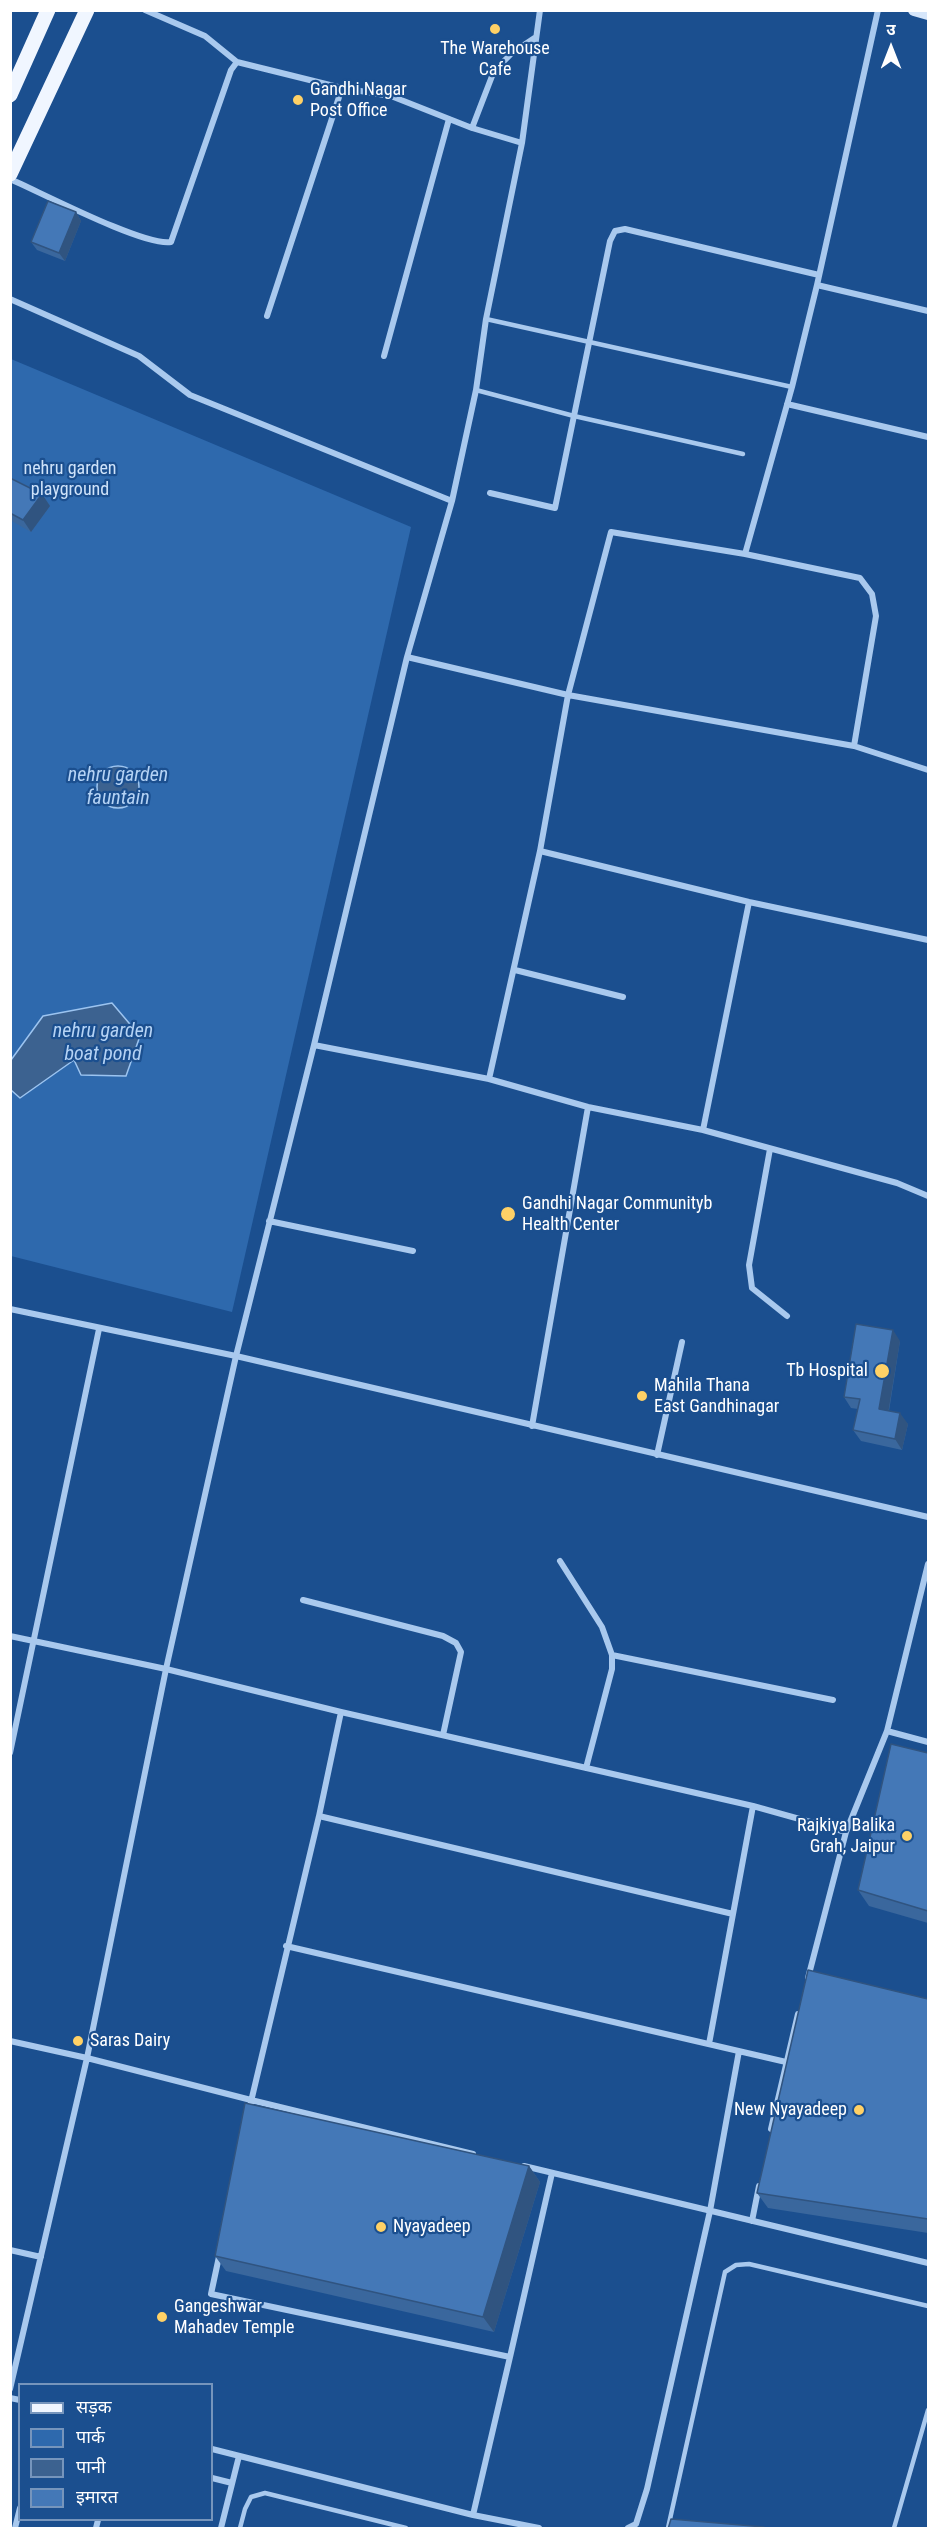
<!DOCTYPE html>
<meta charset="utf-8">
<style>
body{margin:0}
#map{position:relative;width:939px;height:2539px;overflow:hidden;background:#1b4f8f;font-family:"Roboto Condensed","Noto Sans Devanagari",sans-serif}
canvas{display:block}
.frame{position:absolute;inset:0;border:12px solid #fff;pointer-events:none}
.legend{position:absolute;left:18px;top:2383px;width:195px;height:138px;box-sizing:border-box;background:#1b4f8f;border:2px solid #7695bc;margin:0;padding:8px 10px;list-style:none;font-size:18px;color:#fff}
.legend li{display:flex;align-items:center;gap:12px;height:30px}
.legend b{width:30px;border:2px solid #7695bc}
.north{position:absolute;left:861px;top:18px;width:60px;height:60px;-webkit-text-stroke:4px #1b4f8f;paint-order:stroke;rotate:0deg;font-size:16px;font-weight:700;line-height:24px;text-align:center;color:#fff}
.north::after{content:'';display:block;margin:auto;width:21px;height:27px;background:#fff;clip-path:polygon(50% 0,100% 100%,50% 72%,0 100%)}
</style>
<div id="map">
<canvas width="939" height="2539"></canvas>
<div class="frame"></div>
<ul class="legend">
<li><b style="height:8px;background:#f0f6ff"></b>सड़क</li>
<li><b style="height:16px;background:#2e69ad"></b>पार्क</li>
<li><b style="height:16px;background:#3c6290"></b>पानी</li>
<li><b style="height:16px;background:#4478b7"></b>इमारत</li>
</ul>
<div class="north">उ</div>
</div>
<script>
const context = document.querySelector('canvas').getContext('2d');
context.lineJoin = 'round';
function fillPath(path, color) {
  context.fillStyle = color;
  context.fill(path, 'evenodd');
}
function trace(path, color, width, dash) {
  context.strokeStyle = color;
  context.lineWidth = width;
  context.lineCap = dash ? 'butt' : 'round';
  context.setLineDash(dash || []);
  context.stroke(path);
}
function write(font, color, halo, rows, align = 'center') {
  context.font = font + ' "Roboto Condensed",sans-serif';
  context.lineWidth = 4.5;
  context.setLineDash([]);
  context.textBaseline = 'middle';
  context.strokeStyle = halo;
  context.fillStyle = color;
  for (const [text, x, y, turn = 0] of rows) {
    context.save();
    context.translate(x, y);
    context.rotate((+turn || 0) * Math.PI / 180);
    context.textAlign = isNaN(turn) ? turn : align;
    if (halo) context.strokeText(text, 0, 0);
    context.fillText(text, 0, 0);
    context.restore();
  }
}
fillPath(new Path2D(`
 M11,359L411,527L232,1312L11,1256Z`), '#2e69ad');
const water = new Path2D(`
 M97 787a21 21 0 1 1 42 0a21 21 0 1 1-42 0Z
 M112,1003L140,1036L126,1076L81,1075L74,1060L20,1098L11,1090V1060L43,1016Z`);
fillPath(water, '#3c6290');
trace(water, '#9cc4f0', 1.5);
trace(new Path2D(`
 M486,319L792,387
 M476,390L574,416L743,454
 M240,2528L245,2509L251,2497L265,2493L406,2528
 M668,2528L725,2272L736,2265L749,2264L928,2306
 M894,2528L928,2410`), '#a9c9ee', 4.5);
trace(new Path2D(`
 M145,10L205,36L237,62
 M472,128L494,71L512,53L536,37
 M10,179C40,192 145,247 171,242L231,70L237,62L342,88L391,96L472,128L522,143
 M817,285L928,311
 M10,299L139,356L190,395L452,501
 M267,316L342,88
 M384,356L449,119
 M787,404L928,437
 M490,493L555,508L610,241L615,231L625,229L819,275
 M745,554L792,387L817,285L878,10
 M407,657L568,695L854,746L928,770
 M540,851L749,902L928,940
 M515,970L623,997
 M314,1045L489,1079L588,1107L703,1130L897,1183L928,1196
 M489,1079L540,851L568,695L611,532L745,554L860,578L872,594L876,616L854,746
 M703,1130L749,902
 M770,1149L749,1265L752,1288L787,1316
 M269,1221L413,1251
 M10,1309L236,1356L928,1517
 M532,1426L588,1107
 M657,1455L682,1342
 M560,1561L602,1627L612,1655V1669L586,1768
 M928,1564L887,1731L928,1742
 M303,1600L443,1636L456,1643L461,1652L443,1735
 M10,1636L166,1669L341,1712L753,1806L846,1832
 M612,1655L833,1700
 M10,1753L99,1329
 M319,1816L733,1914
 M286,1946L786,2062
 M808,1978L846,1832L887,1731
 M10,2041L87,2058L251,2100L473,2154
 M709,2044L753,1806
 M249,2110L319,1816L341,1712
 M771,2129L798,2014
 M524,2166L928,2263
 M752,2221L759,2186
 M10,2250L41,2257
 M220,2252L211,2294L510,2357L552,2173
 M10,2389L87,2058L166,1669L236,1356L314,1045L407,657L452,501L476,390L486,319L522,143L540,10
 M10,2398L20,2400
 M212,2449L473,2515L539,2528
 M212,2478L232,2483
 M473,2515L510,2357
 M15,2528L20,2508
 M96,2528L98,2520
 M221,2528L239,2456
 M628,2528L636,2524L647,2489L710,2211L739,2051`), '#a9c9ee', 6);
trace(new Path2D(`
 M914,10L928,14`), '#d6e6fa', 12);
trace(new Path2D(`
 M10,95L48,10
 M10,174L87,10`), '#f0f6ff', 15);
fillPath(new Path2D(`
 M76,212L81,221L65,261L37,250L31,242Z
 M10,478L42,494L50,506L31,532L10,520Z
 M900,1341L889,1411L908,1424L902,1450L861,1441L853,1430L858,1409L851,1408L844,1397Z
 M928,1753V1923L869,1906L858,1890Z
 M928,1999V2233L768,2208L757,2193Z
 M529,2166L540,2182L494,2332L226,2271L215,2256Z`), '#3a679d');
fillPath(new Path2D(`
 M76,212L81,221L65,261L59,253Z
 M42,494L50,506L31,532L23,520Z
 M893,1330L900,1341L887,1420L879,1409Z
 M900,1413L908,1424L902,1450L895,1439Z
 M529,2166L540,2182L494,2332L483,2317Z`), '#305480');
const building = new Path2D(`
 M48,201L76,212L59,253L31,242Z
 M10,478L42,494L23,520L10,513Z
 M856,1324L893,1330L879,1409L900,1413L895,1439L853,1430L860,1399L844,1397Z
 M891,1744L928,1753V1911L858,1890Z
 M808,1970L928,1999V2219L757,2193Z
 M245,2103L529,2166L483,2317L215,2256Z
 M671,2519L764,2527V2529H668Z`);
fillPath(building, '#4478b7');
trace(building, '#305480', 1.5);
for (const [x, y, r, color] of [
 [495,29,6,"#ffd166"],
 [298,100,6,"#ffd166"],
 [508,1214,8,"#ffd166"],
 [882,1371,8,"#ffd166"],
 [642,1396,6,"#ffd166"],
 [907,1836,6,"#ffd166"],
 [78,2041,6,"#ffd166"],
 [859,2110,6,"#ffd166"],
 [381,2227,6,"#ffd166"],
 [162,2317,6,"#ffd166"]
]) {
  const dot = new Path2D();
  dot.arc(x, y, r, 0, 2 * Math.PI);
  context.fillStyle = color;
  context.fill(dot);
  trace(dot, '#1b4f8f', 2);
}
write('18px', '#fff', '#1b4f8f', [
 ["The Warehouse",495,49,"center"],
 ["Cafe",495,70,"center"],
 ["Gandhi Nagar",310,90],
 ["Post Office",310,111],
 ["Gandhi Nagar Communityb",522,1204],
 ["Health Center",522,1225],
 ["Tb Hospital",868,1371,"right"],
 ["Mahila Thana",654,1386],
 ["East Gandhinagar",654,1407],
 ["Rajkiya Balika",895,1826,"right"],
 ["Grah, Jaipur",895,1847,"right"],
 ["Saras Dairy",90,2041],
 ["New Nyayadeep",847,2110,"right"],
 ["Nyayadeep",393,2227],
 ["Gangeshwar",174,2307],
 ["Mahadev Temple",174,2328]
], 'left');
write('18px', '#cfe3fa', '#1b4f8f', [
 ["nehru garden",70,469],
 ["playground",70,490]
]);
write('italic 20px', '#b5d3f5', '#1b4f8f', [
 ["nehru garden",118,776],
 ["fauntain",118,799],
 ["nehru garden",103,1032],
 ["boat pond",103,1055]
]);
</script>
